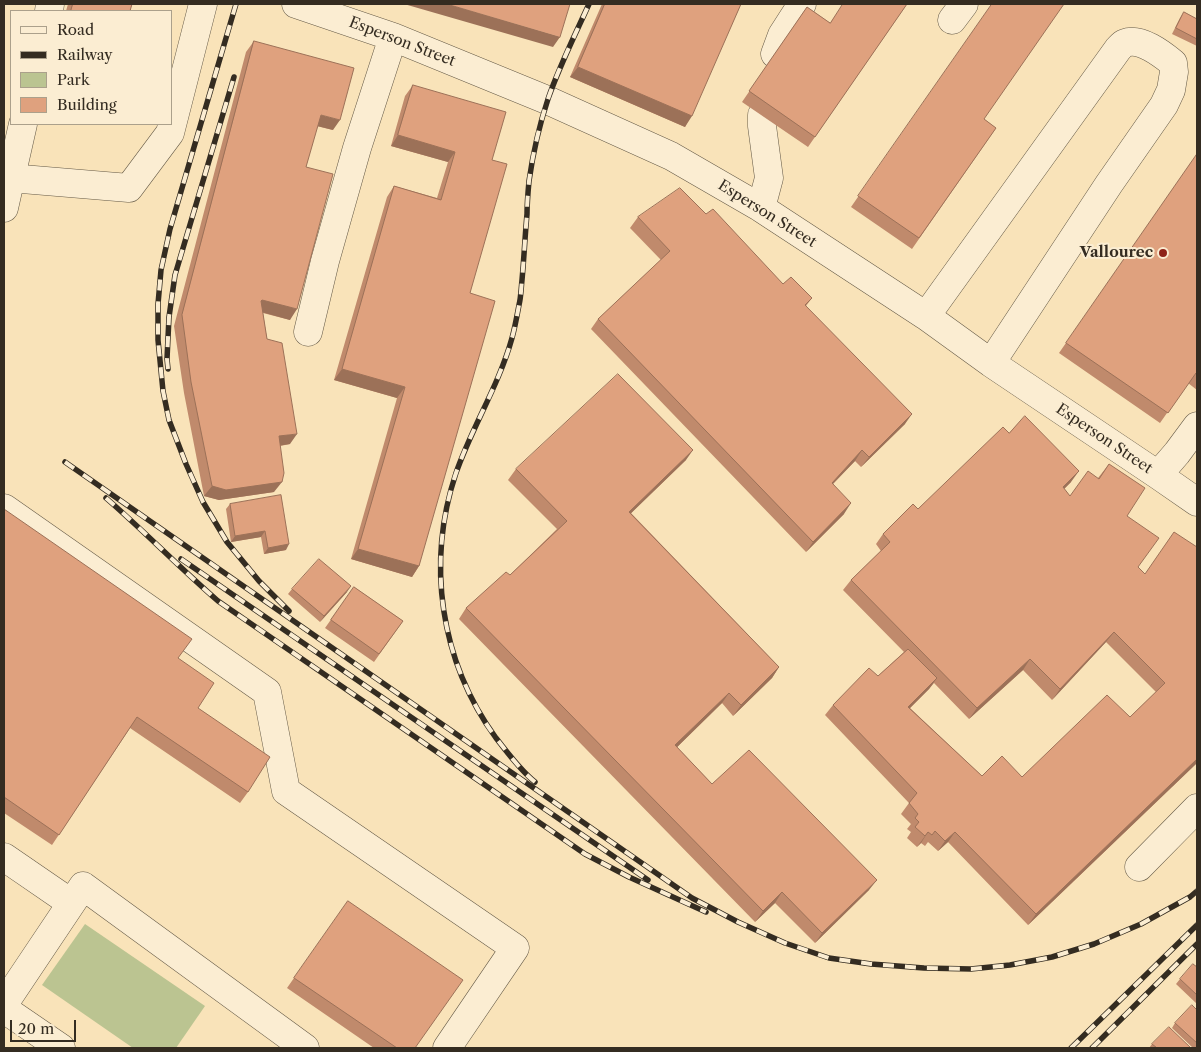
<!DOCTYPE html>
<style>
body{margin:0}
#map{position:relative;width:1201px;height:1052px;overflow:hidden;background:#f9e3b9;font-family:"Libre Caslon Text",serif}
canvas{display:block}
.frame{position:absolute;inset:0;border:5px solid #342c21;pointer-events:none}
.legend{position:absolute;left:10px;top:10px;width:162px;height:115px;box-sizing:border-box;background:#fbedd2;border:1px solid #aba08b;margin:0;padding:6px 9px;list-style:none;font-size:15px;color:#342c21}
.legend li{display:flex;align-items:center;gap:10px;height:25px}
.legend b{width:25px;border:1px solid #aba08b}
.scale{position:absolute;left:10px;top:1020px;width:66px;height:22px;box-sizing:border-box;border:2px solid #342c21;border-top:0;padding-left:6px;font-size:15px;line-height:18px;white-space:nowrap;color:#342c21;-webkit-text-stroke:4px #fbedd2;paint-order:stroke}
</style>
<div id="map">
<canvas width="1201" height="1052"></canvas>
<div class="frame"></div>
<ul class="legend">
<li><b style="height:6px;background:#fbedd2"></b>Road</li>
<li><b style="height:6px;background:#342c21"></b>Railway</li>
<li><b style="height:14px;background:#bbc491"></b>Park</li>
<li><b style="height:14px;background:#dfa17e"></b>Building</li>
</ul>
<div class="scale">20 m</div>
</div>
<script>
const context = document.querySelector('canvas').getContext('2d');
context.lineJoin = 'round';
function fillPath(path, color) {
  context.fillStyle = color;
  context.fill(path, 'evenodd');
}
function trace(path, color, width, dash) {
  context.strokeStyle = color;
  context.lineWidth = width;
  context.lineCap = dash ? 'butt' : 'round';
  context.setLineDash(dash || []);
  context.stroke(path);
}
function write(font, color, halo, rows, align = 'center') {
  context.font = font + ' "Libre Caslon Text",serif';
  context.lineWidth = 4;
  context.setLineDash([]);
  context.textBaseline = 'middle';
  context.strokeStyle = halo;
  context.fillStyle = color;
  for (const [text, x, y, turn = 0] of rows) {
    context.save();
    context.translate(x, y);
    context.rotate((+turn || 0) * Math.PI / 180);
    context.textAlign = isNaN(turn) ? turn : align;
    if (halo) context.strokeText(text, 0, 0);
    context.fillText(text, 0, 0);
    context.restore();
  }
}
fillPath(new Path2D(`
 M85,924L205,1006L176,1048H133L42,985Z`), '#bbc491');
const minor = new Path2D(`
 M296,4L393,37L547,100L671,156L761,208L926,316L991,363L1158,475L1197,502
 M49,11L50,4
 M952,20L964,4
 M775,54L782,35L802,4
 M10,178L129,188L170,133L203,4
 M4,208L23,124
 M761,208L769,178L762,126V115
 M926,316L1118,49C1120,47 1122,44 1125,43C1140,37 1162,54 1173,63L1174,72L1171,90L1164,105L1109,184L991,363
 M308,332L325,261L357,148L393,37
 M1158,475L1177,453L1197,426
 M4,508L267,692L286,791L515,948L447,1048
 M4,857L71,903
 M1139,867L1197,808
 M4,1004L83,886L305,1048
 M4,1009L61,1048`);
trace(minor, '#655a47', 29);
trace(minor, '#fbedd2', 28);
const rail = new Path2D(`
 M236,4L170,229L161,270L158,304V340L163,391L169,420L186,464L203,502L227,542L259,581L289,611
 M168,369L167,359L169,317L175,275L234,77
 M65,462L692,898L738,922L785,943L829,958L871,964L924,968L971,969L1010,965L1052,957L1094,944L1141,924L1190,897L1197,891
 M106,498C144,531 180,568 218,601L585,854L629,877L706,912
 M181,559L648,880
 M535,782C520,770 508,753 496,738C440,661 426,563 456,473C472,427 499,385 512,338C515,327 517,316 519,305C521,297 521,289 522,280C524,258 525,236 527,214C527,203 528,192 529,181C533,153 539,126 548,99C559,67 575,35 589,4
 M1071,1048L1197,925
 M1092,1048L1197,944`);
trace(rail, '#342c21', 5.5);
trace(rail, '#fbedd2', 4, [11]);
fillPath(new Path2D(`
 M68,4H132L130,11H66Z
 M602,4H741L685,127L570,77Z
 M907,4L808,147L742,102L807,7L830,23Z
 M992,4L984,119L996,128L912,249L851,207Z
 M1184,12L1197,19V46L1172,34L1180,18Z
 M254,41L333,130L317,126L306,167L290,320L263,313L267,339L290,444L280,446L274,492L219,500L204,496L184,393L174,326L246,52Z
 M413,85L492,160L470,293L419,566L412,577L351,559L397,398L334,380L387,197L394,186L437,198L448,162L391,146L405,96Z
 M1197,154V390L1188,383L1160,423L1059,353Z
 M706,214L783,284L812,298L806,306L905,424L861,467L855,461L833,484L844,514L806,552L591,329L598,319L661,260L630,228L638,217Z
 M1009,433L1071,482L1064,489L1070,496L1098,478L1109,464L1127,516L1138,567L1197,763L1028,925L948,842L938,851L928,842L925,846L921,843L917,847L907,838L911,832L907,829L911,824L901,814L909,803L825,715L833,705L878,676L904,652L843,590L851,580L881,551L876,544L883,534L918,509ZM1106,642L1156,692L1130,717L1022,777L982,776L910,708L929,689L934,683L969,719L1023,670L1052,700Z
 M686,460L631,513L779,667L772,678L733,716L722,703L677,747L712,784L869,890L815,943L775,903L755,922L459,619L466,608L510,575L557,529L508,480L516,469Z
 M281,495L286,550L264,554L261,537L231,542L226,509L230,504Z
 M4,509L178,658L198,708L248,792L240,803L130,728L52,845L4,813Z
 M354,587L403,621L374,662L325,628Z
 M292,589L347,592L320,622L288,594Z
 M348,901L415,1048H374L287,988Z
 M1197,967V1004L1176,984L1180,979Z
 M1197,1010V1048H1193L1172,1028L1175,1023Z
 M1152,1044L1191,1048H1149Z`), '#c08a6c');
fillPath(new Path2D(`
 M404,4H447L560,37L553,47Z
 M578,67L692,116L685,127L570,77Z
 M321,115L340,120L333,130L313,125Z
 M398,135L455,152L448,162L391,146Z
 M262,300L297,309L290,320L254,310Z
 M342,369L405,387L397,398L334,380Z
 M912,414L905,424L861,467L869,457Z
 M297,434L290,444L271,447L279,436Z
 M693,450L686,460L622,522L629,512Z
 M862,450L855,461L824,493L832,483Z
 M1079,471L1071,482L1055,498L1063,487Z
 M282,482L274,492L219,500L204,496L212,486Z
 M851,503L844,514L806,552L813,542Z
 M265,531L261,537L231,542L235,536Z
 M289,544L286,550L264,554L268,548Z
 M358,549L419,566L412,577L351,559Z
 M351,586L347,592L320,622L324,616Z
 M1114,632L1106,642L1052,700L1060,689Z
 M1030,659L1023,670L969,719L977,708Z
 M779,667L772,678L733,716L741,705Z
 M937,678L929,689L901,717L908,707Z
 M729,693L722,703L668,756L675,745Z
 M1197,759V763L1028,925L1036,914Z
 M928,832L921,843L917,847L925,836Z
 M955,832L948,842L938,851L945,841Z
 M877,880L869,890L815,943L822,933Z
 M782,892L775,903L755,922L763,911Z`), '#9c7158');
const building = new Path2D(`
 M73,4H132L130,11H71Z
 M447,4H570L560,37Z
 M605,4H741L692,116L578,67Z
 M843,4H907L815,137L749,91L807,7L830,23Z
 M992,4H1064L984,119L996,128L919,238L858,196Z
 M1184,12L1197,19V39L1176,28Z
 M254,41L354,68L340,120L321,115L306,167L333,174L297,309L262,300L261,301L267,339L282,343L297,434L279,436L284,473L282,482L226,490L212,486L191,382L182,315Z
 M413,85L506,112L492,160L507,164L470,293L495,301L419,566L358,549L405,387L342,369L394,186L441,200L455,152L398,135Z
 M1197,154V374L1196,373L1168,413L1066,343Z
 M680,188L706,214L713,209L783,284L791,277L812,298L805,305L912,414L869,457L862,450L832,483L851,503L813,542L598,319L670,251L638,217Z
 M618,374L693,450L629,512L779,667L741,705L729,693L675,745L712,784L749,750L877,880L822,933L782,892L763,911L466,608L506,572L510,575L567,521L516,469Z
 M1025,416L1079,471L1063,487L1070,496L1088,471L1099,479L1109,464L1145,488L1127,516L1159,538L1138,567L1145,574L1174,532L1197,547V759L1036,914L955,832L945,841L935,831L932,835L928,832L925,836L915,827L919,822L915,818L918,814L909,803L917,793L833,705L869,668L878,676L908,649L937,678L908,707L982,776L1002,756L1022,777L1107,695L1130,717L1165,683L1114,632L1060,689L1030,659L977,708L851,580L890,542L883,534L913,504L918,509L1003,427L1009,433Z
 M281,495L289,544L268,548L265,531L235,536L230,504Z
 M4,509L192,639L178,658L214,683L198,708L270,757L248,792L137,717L59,835L4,797Z
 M319,559L351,586L324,616L292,589Z
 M354,587L403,621L379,654L331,620Z
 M348,901L463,980L415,1048H397L294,978Z
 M1193,964L1197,967V995L1180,979Z
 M1192,1005L1197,1010V1043L1175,1023Z
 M1169,1027L1191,1048H1157L1152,1044Z`);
fillPath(building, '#dfa17e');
trace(building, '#9c7158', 1);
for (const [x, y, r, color] of [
 [1163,253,5,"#8f2418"]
]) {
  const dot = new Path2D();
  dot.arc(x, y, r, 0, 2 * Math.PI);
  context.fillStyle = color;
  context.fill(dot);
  trace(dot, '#fbedd2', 2);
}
write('15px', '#342c21', '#fbedd2', [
 ["Esperson Street",402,42,21],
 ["Esperson Street",767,214,32],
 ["Esperson Street",1104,439,34]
]);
write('bold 15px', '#342c21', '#fbedd2', [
 ["Vallourec",1153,253]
], 'right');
</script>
